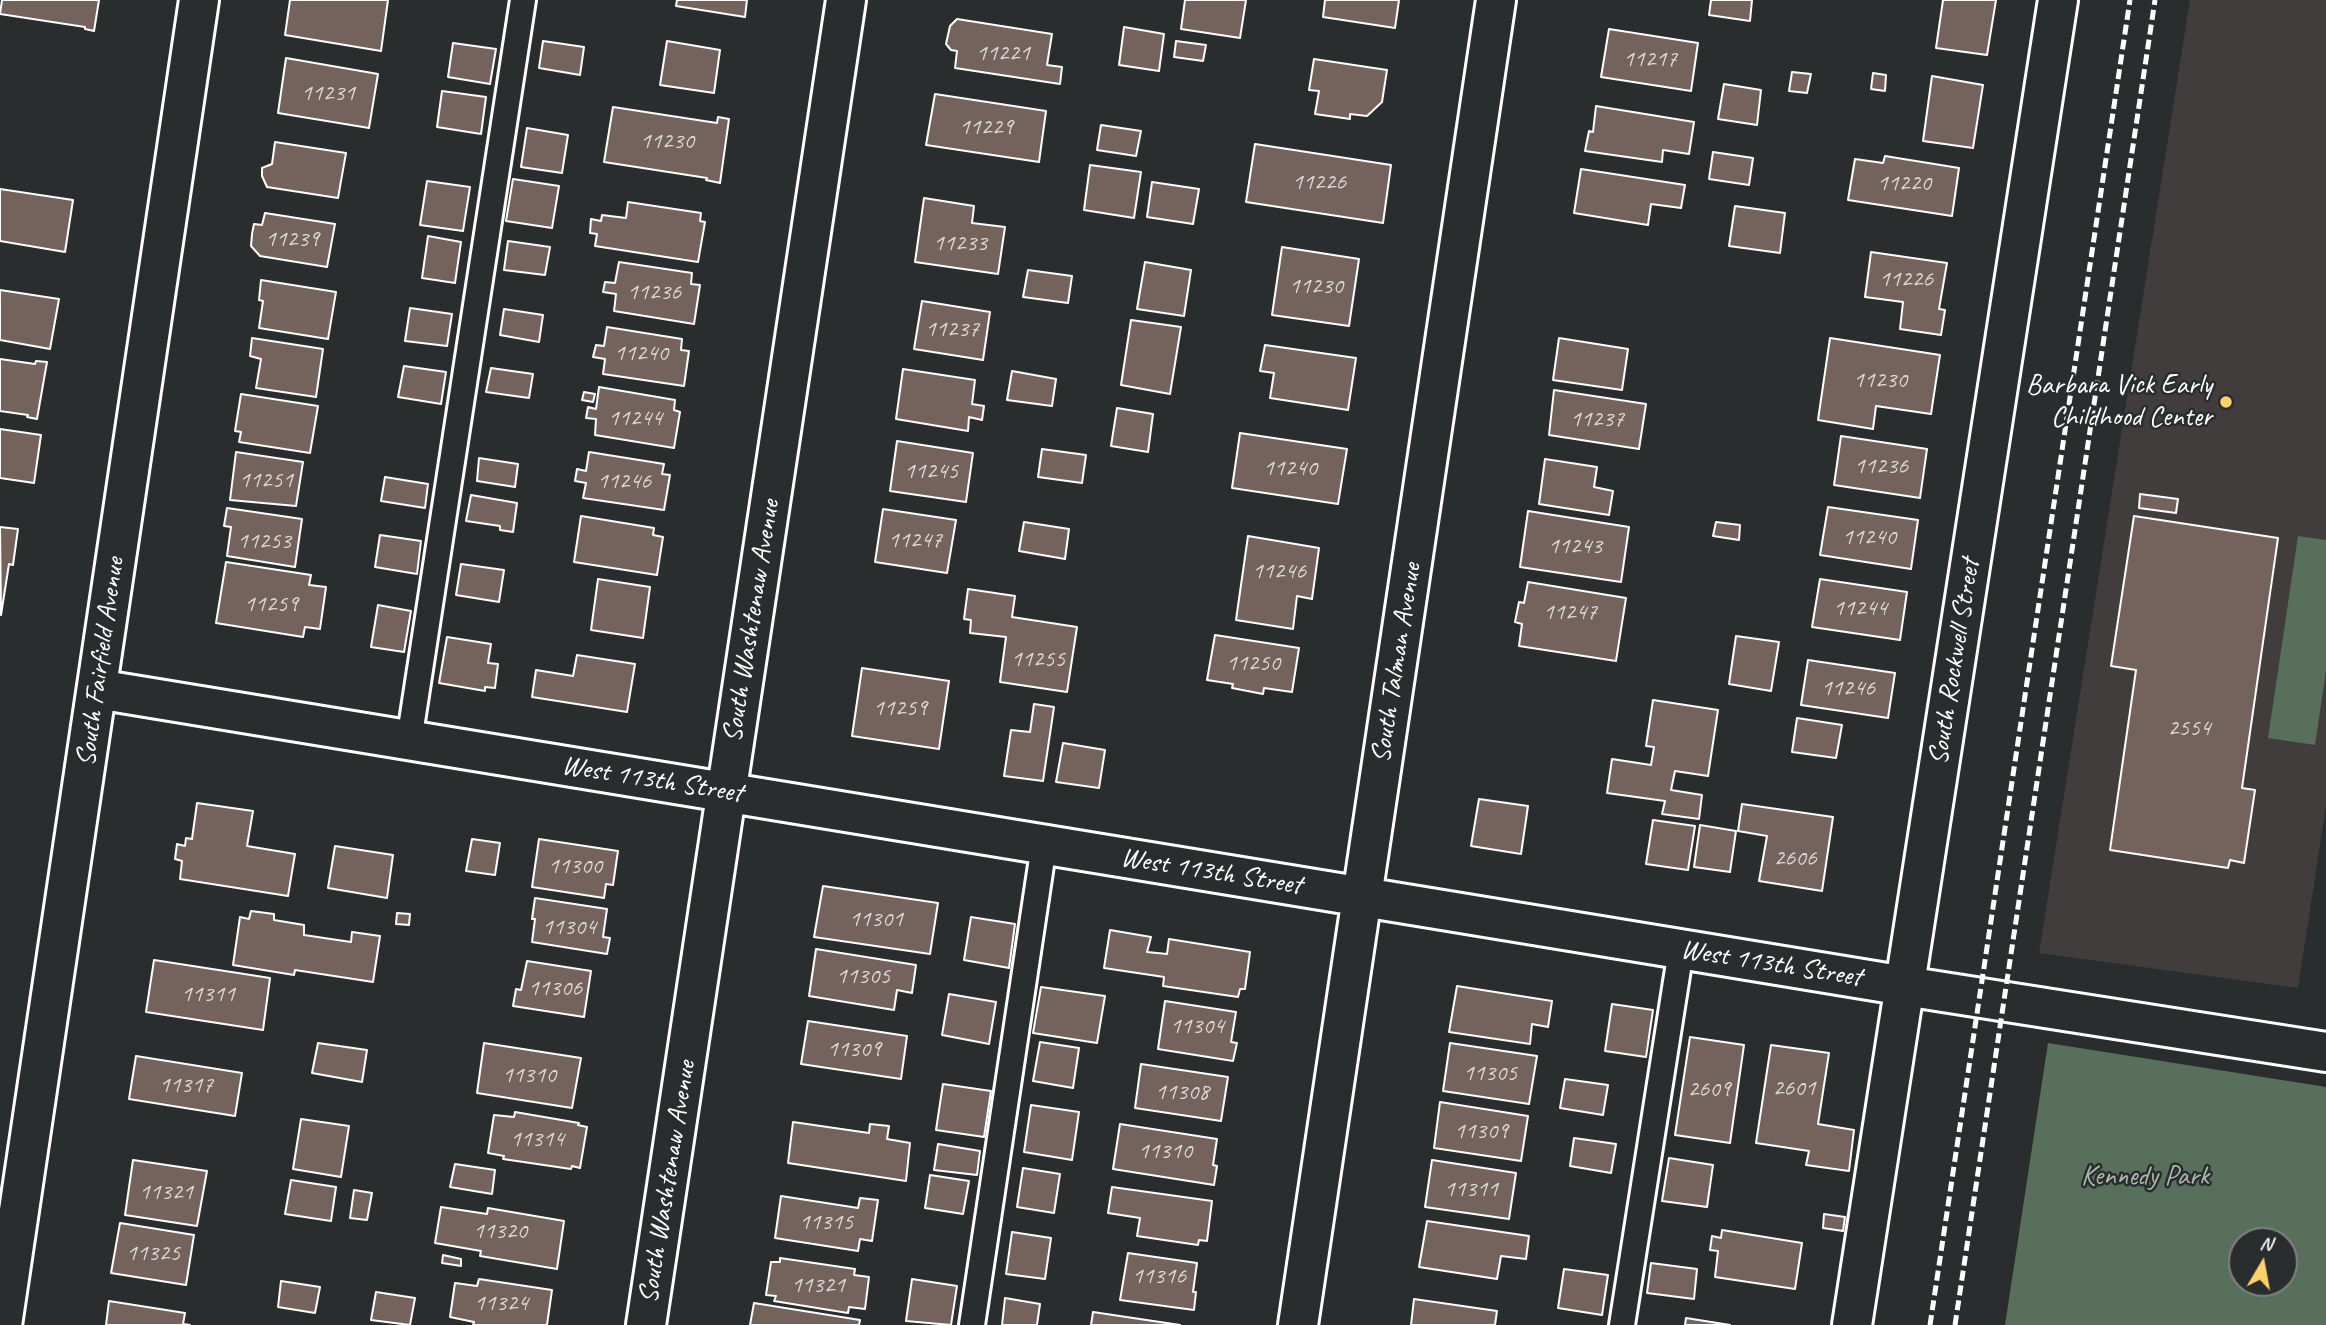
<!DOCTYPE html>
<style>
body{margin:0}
#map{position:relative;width:2326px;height:1325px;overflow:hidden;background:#2a2d2e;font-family:Caveat,sans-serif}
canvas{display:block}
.north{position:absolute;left:2228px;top:1227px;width:70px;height:70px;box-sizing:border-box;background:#2a2d2e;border:2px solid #7f8182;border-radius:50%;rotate:10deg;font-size:19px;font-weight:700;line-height:28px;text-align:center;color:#fff}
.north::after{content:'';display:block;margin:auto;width:24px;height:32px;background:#ffd166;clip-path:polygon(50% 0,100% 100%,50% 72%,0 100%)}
</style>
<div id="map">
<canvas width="2326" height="1325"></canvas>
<div class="north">N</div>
</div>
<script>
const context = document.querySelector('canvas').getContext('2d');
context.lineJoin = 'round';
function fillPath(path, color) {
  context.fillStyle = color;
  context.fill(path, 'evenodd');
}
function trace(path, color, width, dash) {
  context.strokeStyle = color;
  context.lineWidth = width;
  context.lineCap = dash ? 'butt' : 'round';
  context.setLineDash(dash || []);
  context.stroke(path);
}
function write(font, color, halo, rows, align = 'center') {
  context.font = font + ' Caveat,sans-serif';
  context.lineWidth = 5;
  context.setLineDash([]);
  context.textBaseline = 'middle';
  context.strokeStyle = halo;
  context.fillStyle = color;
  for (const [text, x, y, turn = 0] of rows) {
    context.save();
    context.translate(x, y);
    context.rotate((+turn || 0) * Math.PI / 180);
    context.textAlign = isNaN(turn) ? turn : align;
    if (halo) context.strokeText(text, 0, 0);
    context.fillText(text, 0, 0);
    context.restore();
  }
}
fillPath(new Path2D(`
 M2190,0H2326V805L2298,988L2039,953Z`), '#403d3c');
fillPath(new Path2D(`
 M2298,536L2326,540V671L2315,745L2268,738Z
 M2048,1043L2326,1087V1325H2005ZM2284,1241V1283H2242V1241Z`), '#586f5c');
const building = new Path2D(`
 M2,0H99L94,31L85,29V27L0,14Z
 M290,0H388L381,51L285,35Z
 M677,0H747L745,17L676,6Z
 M1185,0H1246L1240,38L1181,29Z
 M1325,0H1399L1395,28L1323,17Z
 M1711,0H1752L1750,21L1709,15Z
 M1943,0H1996L1987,55L1936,48Z
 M957,19L1052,34L1047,65L1062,67L1060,84L955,68L957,51L951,50L946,44L950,26Z
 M1124,27L1164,34L1159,71L1119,65Z
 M1609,29L1698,43L1691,91L1601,77Z
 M543,41L584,47L580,75L539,68Z
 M667,41L720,50L714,93L660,85Z
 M1176,41L1206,45L1203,61L1174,57Z
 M453,43L496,49L490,84L448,77Z
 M286,58L378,74L369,128L278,113Z
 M1314,59L1387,70L1382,102L1367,116L1350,114V119L1315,114L1319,91L1309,90Z
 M1792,72L1811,74L1807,93L1789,91Z
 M1873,73L1886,75L1885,91L1871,89Z
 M1932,76L1983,85L1973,148L1923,141Z
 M1724,84L1761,90L1757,125L1718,119Z
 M442,91L486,97L481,134L437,127Z
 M935,94L1046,111L1039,162L926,145Z
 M1596,106L1694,122L1689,154L1663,150L1662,162L1585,151L1589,131L1593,132Z
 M613,107L717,123L718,117L729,119L720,183L706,180L707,178L604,162Z
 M1101,125L1141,131L1136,156L1097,150Z
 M527,128L568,135L562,173L521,167Z
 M275,142L346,153L338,198L267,187L262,176V168L272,164Z
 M1255,144L1391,165L1383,223L1246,202Z
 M1713,152L1753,158L1749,185L1709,179Z
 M1885,156L1959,168L1952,216L1848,200L1855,159L1883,163Z
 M1090,165L1141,172L1134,218L1084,210Z
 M1581,169L1685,185L1681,208L1651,204L1648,225L1574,213Z
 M513,179L559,186L552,228L506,221Z
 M427,181L470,187L463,231L420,225Z
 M1152,182L1199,189L1193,224L1147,217Z
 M0,189L73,200L65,252L0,241Z
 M924,198L974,206L972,223L1005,227L998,274L915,262Z
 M628,202L701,213L700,221L705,222L698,262L595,246L597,234L590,233L591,219L601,221L602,215L626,218Z
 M1735,206L1785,213L1780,253L1729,246Z
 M265,213L335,224L327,267L260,256L251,246L252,234L254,224L262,225Z
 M428,236L461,242L455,283L422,278Z
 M508,241L550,247L545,275L504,270Z
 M1282,247L1359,259L1349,326L1272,315Z
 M1871,252L1947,263L1939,309L1945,310L1941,335L1900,329L1903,302L1865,297Z
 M619,262L692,273L691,284L700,285L694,324L614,311L616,294L603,292L605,282L615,283Z
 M1145,262L1191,270L1184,316L1137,309Z
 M1028,270L1072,276L1068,303L1023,297Z
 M261,280L336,292L328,339L259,328L263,301L259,300Z
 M0,290L59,299L50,349L0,340Z
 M922,301L990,312L983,360L914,349Z
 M410,308L452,314L447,346L405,341Z
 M504,309L543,315L539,342L500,335Z
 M1131,320L1181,327L1170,394L1121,385Z
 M607,327L682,339L681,350L689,351L684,386L603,374L605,359L593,357L596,345L604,346Z
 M252,338L323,349L316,397L256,388L261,359L250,356Z
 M1559,338L1628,349L1622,390L1553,380Z
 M1830,338L1940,355L1931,414L1876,406L1873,429L1818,420Z
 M1265,345L1356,358L1348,410L1270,398L1274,373L1260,371Z
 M0,359L35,364L36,361L47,362L37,419L27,417L28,415L0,411Z
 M404,366L446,372L441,404L398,397Z
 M491,368L533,374L529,398L486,392Z
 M903,369L975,380L972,404L984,406L982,420L969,417L968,431L896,419Z
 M1012,371L1056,379L1052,406L1007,400Z
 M599,387L675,400L674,410L680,412L674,448L595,435L596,419L586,418L588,407L596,409Z
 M1554,390L1646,404L1639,449L1549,435Z
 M584,392L595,394L593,402L582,400Z
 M241,394L318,406L310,453L239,442L241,432L235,431Z
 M1117,408L1153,414L1148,452L1111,446Z
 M0,429L41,435L34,483L0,478Z
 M1240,433L1347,449L1338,504L1232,488Z
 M1841,436L1927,449L1920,498L1834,485Z
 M897,441L973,453L966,502L890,491Z
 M1042,449L1086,455L1082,483L1038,477Z
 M236,452L303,462L296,506L230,500Z
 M589,452L664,464L662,474L670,475L664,510L583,498L586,483L575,481L577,469L586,471Z
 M479,458L518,464L515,487L477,481Z
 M1545,459L1597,467L1594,487L1613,491L1609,515L1539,504Z
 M385,477L428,484L425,508L381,501Z
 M2140,494L2178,499L2176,513L2139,508Z
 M471,495L517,503L513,532L500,530V526L466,521Z
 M1828,507L1918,520L1911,569L1820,555Z
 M227,508L302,519L295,567L227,556L231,527L224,526Z
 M883,509L956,520L947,573L875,562Z
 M1528,511L1629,527L1621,582L1520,567Z
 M581,516L654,528L653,535L663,537L657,575L574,562Z
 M2134,516L2278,538L2242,788L2255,790L2244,863L2230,860L2228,868L2110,850L2136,670L2111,666Z
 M1024,522L1069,529L1065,559L1019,551Z
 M1716,522L1740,525L1739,540L1713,536Z
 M0,527L18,529L13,565L9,564L1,615Z
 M380,535L421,541L417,574L375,567Z
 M1248,536L1319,548L1312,599L1297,596L1293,629L1236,620Z
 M226,562L311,575L309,585L326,587L320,629L305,627L303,637L216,623Z
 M461,564L504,570L499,602L456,595Z
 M598,579L650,587L643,638L591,630Z
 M1820,579L1907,592L1900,640L1812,627Z
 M1528,582L1626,598L1616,661L1519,646L1522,624L1515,622L1519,602L1524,603Z
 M968,589L1015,596L1012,617L1077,627L1067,692L1000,682L1006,637L970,633L971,620L964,619Z
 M378,605L411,611L404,652L371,647Z
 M1215,635L1299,648L1292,692L1264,688L1263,694L1232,688L1233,684L1207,680Z
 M1736,636L1779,642L1771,691L1729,684Z
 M447,637L491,644L488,663L498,664L495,688L485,687V691L439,683Z
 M577,655L635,664L627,712L532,697L536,670L573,676Z
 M1808,660L1895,673L1888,718L1801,705Z
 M862,668L949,681L939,749L852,736Z
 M1653,700L1718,710L1708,776L1675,771L1671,790L1702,795L1699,819L1662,814L1665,801L1607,793L1612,759L1651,765L1654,747L1646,746Z
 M1034,704L1054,707L1043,781L1004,776L1011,730L1030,732Z
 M1797,718L1842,725L1836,758L1792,752Z
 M1063,743L1105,750L1099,788L1056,782Z
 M1479,799L1528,806L1521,854L1471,846Z
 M197,803L253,811L247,846L295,854L288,896L180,879L182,861L175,859L177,844L185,846L186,838L192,839Z
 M1742,804L1833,817L1822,891L1759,881L1767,836L1738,831Z
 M1653,820L1695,826L1688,870L1646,864Z
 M1700,825L1736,831L1730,872L1694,867Z
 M472,839L500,843L495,875L466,871Z
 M539,839L618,851L613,885L606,884L604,898L532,887Z
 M335,846L393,855L387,898L328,888Z
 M823,886L938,903L930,954L814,937Z
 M535,898L607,909L603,937L610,938L607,954L532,942L535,919H532Z
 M251,911L274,914V920L304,925V935L351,942L352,932L380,936L373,982L295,970L294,975L233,965L240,917L249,919Z
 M397,913L410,914L409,925L396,924Z
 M971,917L1015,924L1009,968L964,960Z
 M1110,930L1151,937L1147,952L1167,954L1169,939L1250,952L1245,989H1240L1238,997L1163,986L1164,977L1104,968Z
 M816,949L916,965L912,993L897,990L894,1010L809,996Z
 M154,960L270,978L263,1030L146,1012Z
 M527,961L591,971L584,1017L513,1006L516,989L521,990Z
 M1457,986L1552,1001L1548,1027L1532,1024L1530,1044L1449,1032Z
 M1041,987L1105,996L1097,1043L1033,1033Z
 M949,994L996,1002L989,1044L942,1035Z
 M1165,1001L1236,1012L1231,1042L1237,1043L1233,1061L1158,1049Z
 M1612,1004L1653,1010L1646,1057L1605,1051Z
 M808,1021L907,1036L901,1079L801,1064Z
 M1690,1037L1744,1045L1730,1143L1675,1135Z
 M1040,1042L1079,1048L1073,1088L1033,1081Z
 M318,1043L367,1050L362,1082L312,1073Z
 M484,1043L581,1058L572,1108L477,1093Z
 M1450,1043L1537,1056L1529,1104L1443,1091Z
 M1771,1045L1829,1053L1818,1124L1854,1130L1849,1171L1806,1165L1809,1151L1756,1143Z
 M136,1056L242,1073L235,1116L129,1099Z
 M1141,1064L1228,1077L1221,1121L1135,1108Z
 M1565,1079L1608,1085L1603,1115L1560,1108Z
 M943,1084L991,1091L984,1137L936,1130Z
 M1440,1102L1528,1116L1521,1161L1434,1148Z
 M1031,1105L1079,1112L1072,1160L1024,1152Z
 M515,1112L579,1123L578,1125L587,1127L580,1168L572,1166L571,1169L503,1159L504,1156L488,1153L494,1115L514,1117Z
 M301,1119L349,1126L341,1177L293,1169Z
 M793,1122L869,1133L870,1124L889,1126L887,1139L910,1143L906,1181L788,1163Z
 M1120,1124L1217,1139L1213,1165L1217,1166L1214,1185L1113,1169Z
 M1574,1138L1616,1144L1611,1173L1570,1166Z
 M938,1144L980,1151L977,1175L934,1170Z
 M1669,1158L1713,1165L1707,1207L1662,1201Z
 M133,1160L207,1171L197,1226L125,1215Z
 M1432,1160L1516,1173L1509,1219L1425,1207Z
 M455,1164L495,1170L492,1194L450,1187Z
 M1023,1168L1060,1174L1054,1213L1017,1207Z
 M930,1175L969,1181L963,1214L925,1208Z
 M291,1180L336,1187L331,1221L285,1214Z
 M1112,1187L1212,1201L1207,1241L1199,1240L1198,1245L1137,1236L1140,1218L1108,1213Z
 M354,1190L372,1193L367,1220L350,1218Z
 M781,1196L858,1208L860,1198L878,1200L872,1241L860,1239L858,1251L775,1238Z
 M441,1207L487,1214L488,1208L564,1221L557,1269L480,1256L481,1251L435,1243Z
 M1824,1214L1845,1217L1843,1231L1823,1228Z
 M1427,1221L1529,1236L1526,1259L1501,1256L1497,1279L1419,1267Z
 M120,1223L194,1235L186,1285L111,1273Z
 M1722,1230L1802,1243L1795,1289L1715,1277L1718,1251L1710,1250L1712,1236L1721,1238Z
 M1012,1232L1051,1238L1045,1279L1006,1274Z
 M1128,1253L1197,1263L1193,1292H1196L1194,1310L1120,1300Z
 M443,1255L461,1259V1266L442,1263Z
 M780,1258L855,1269L854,1275L869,1277L865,1309L849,1307L848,1313L774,1301L776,1296L766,1295L771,1262H780Z
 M1651,1263L1697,1269L1694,1299L1647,1293Z
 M1564,1269L1608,1275L1602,1315L1558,1308Z
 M479,1279L552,1290L547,1325H473L474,1322L450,1317L455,1283L477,1286Z
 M912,1279L957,1286L951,1325L906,1321Z
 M281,1281L320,1287L315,1313L278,1307Z
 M376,1292L415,1298L410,1325L371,1320Z
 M1005,1298L1040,1304L1037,1325H1002Z
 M1414,1299L1497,1311L1495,1325H1411Z
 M109,1301L185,1313L183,1324L190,1325H106Z
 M754,1303L860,1320L859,1325H750Z
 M1093,1312L1180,1325H1091Z
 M1686,1318L1730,1325H1685Z`);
fillPath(building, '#74635d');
trace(building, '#fff', 2);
const lane = new Path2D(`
 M409,741L523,0
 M972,1325L1044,845
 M1622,1325L1681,950`);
const street = new Path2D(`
 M97,689L1905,986L2326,1052
 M2,1325L199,0
 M646,1325L846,0
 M1298,1325L1496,0
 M1852,1325L2058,0`);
trace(lane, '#fff', 30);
trace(street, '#fff', 44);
trace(lane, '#2a2d2e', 24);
trace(street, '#2a2d2e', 38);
trace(new Path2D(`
 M1930,1325L2130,0
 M1955,1325L2155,0`), '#fff', 5, [10, 5]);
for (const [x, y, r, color] of [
 [2226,402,7,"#ffd166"]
]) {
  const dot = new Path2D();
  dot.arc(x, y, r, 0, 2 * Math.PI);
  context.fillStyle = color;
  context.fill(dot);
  trace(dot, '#2a2d2e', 2.5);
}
write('24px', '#dcd8d6', null, [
 ["11221",1003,54],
 ["11217",1650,60],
 ["11231",328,94],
 ["11229",986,128],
 ["11230",667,142],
 ["11226",1319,183],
 ["11220",1904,184],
 ["11239",292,240],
 ["11233",960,244],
 ["11226",1906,280],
 ["11230",1316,287],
 ["11236",654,293],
 ["11237",952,330],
 ["11240",641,354],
 ["11230",1880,381],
 ["11244",635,419],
 ["11237",1597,420],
 ["11236",1881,467],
 ["11240",1290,469],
 ["11245",931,472],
 ["11251",266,481],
 ["11246",624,482],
 ["11240",1869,538],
 ["11247",915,541],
 ["11253",264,542],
 ["11243",1575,547],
 ["11246",1279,572],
 ["11259",271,605],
 ["11244",1860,609],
 ["11247",1570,613],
 ["11255",1038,660],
 ["11250",1253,664],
 ["11246",1848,689],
 ["11259",900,709],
 ["2554",2189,729],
 ["2606",1795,859],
 ["11300",575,867],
 ["11301",876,920],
 ["11304",569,928],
 ["11305",863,977],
 ["11306",555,989],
 ["11311",208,995],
 ["11304",1197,1027],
 ["11309",854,1050],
 ["11305",1490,1074],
 ["11310",529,1076],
 ["11317",186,1086],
 ["2601",1794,1089],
 ["2609",1709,1090],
 ["11308",1182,1093],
 ["11309",1481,1132],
 ["11314",537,1140],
 ["11310",1165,1152],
 ["11311",1471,1190],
 ["11321",166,1193],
 ["11315",826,1223],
 ["11320",500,1232],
 ["11325",153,1254],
 ["11316",1159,1277],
 ["11321",818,1286],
 ["11324",501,1304]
]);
write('28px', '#fff', '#2a2d2e', [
 ["Barbara Vick Early",2212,386],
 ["Childhood Center",2212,418]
], 'right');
write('28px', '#fff', '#2a2d2e', [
 ["South Washtenaw Avenue",752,621,-81],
 ["South Fairfield Avenue",101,662,-82],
 ["South Rockwell Street",1955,662,-81],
 ["South Talman Avenue",1397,663,-81],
 ["West 113th Street",652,780,9],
 ["West 113th Street",1211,872,9],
 ["West 113th Street",1771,964,9],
 ["South Washtenaw Avenue",668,1182,-81]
]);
write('28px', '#acb7ae', '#2a2d2e', [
 ["Kennedy Park",2145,1177]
]);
</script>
